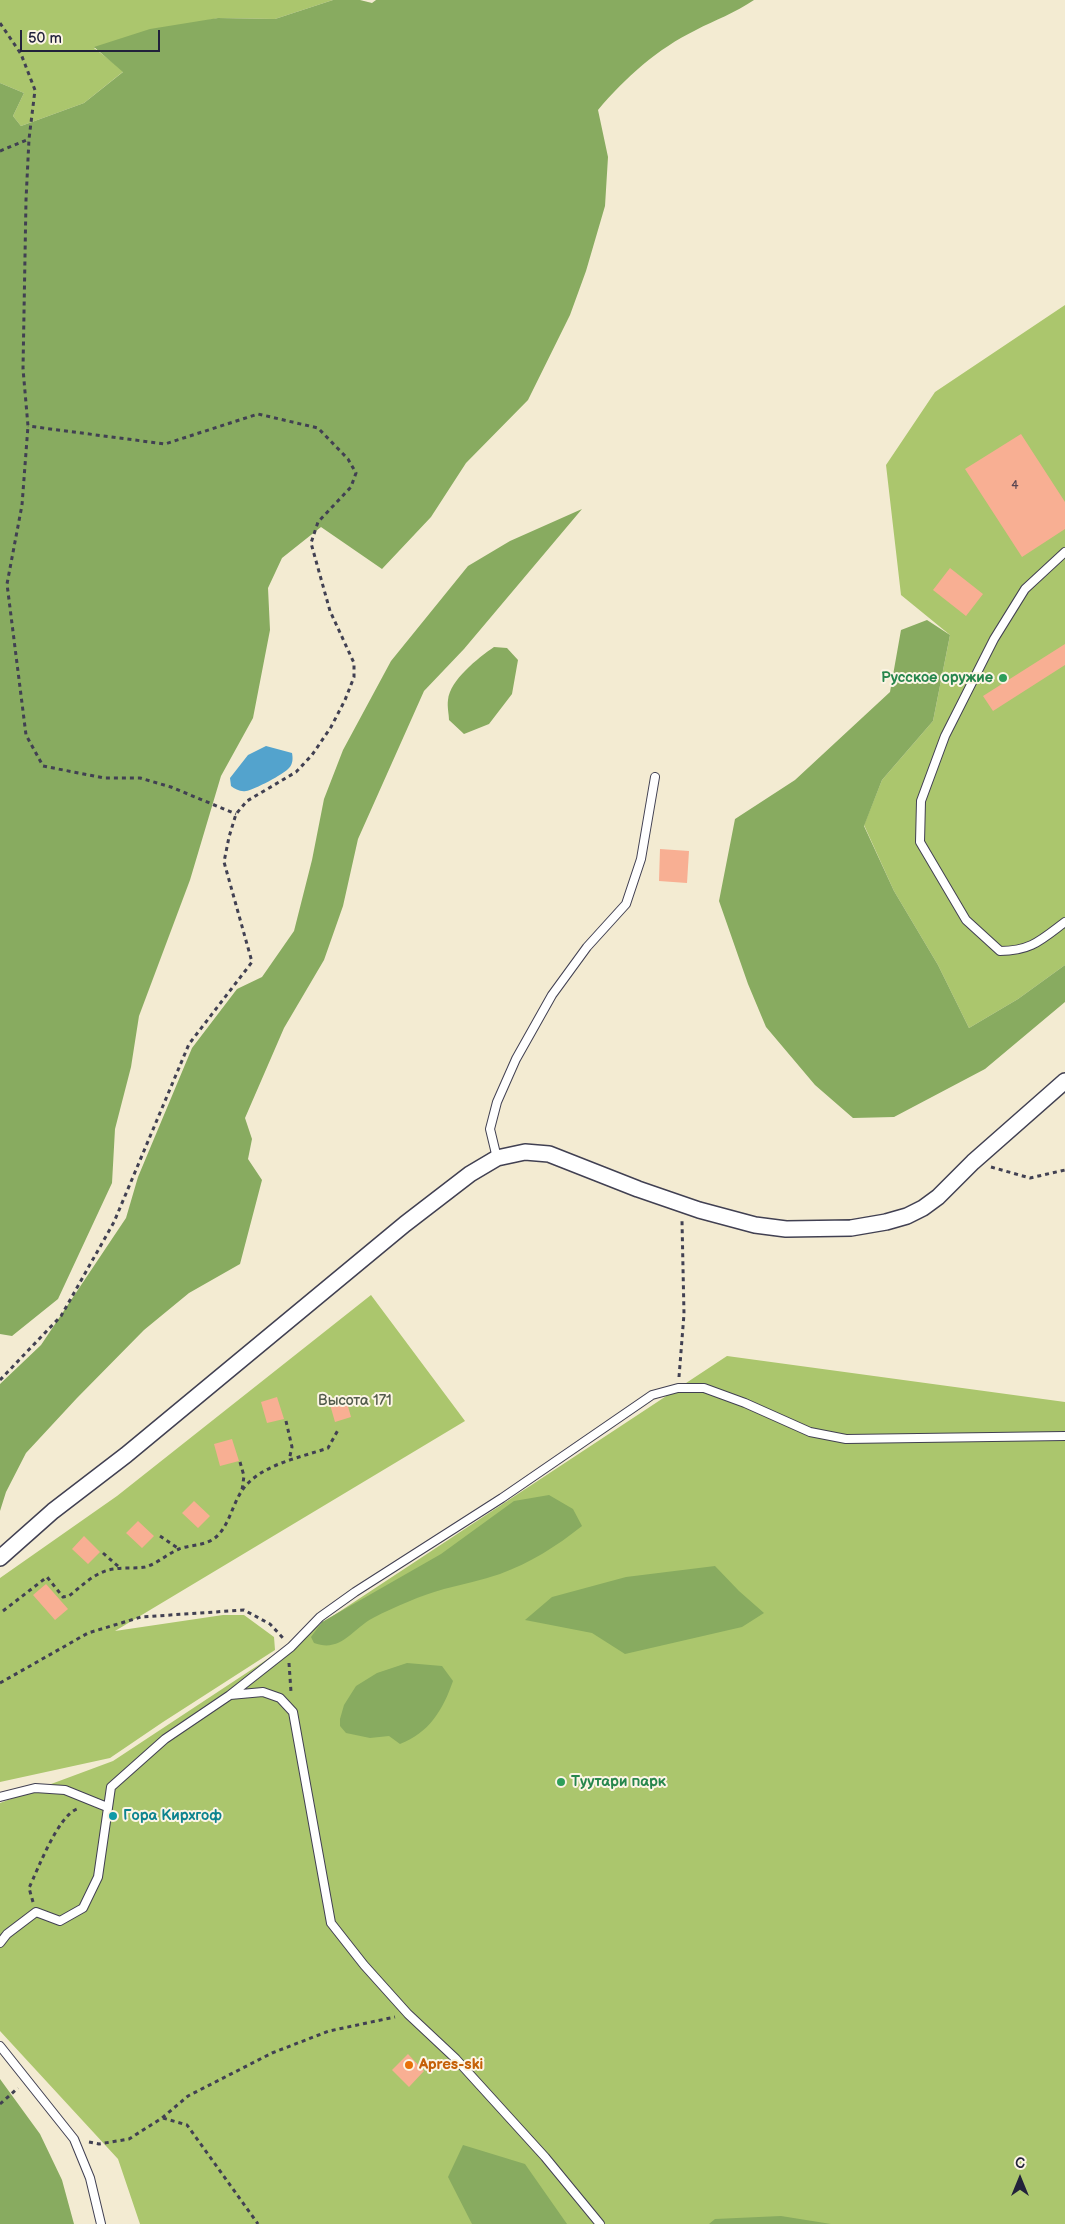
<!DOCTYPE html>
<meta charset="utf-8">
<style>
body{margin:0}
#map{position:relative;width:1065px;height:2224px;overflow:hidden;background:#f3ebd2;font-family:"Balsamiq Sans",sans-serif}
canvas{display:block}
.north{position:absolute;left:995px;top:2154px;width:50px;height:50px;-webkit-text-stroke:4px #fcf5e5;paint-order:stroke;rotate:0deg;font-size:14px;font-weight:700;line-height:20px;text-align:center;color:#22223b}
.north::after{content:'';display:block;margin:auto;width:18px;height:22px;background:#22223b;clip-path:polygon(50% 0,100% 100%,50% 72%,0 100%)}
.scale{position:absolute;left:20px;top:30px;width:140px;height:22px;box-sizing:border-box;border:2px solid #22223b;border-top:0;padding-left:6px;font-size:15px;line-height:18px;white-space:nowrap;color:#22223b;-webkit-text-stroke:4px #fcf5e5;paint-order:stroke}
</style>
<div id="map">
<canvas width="1065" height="2224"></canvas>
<div class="north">С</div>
<div class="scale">50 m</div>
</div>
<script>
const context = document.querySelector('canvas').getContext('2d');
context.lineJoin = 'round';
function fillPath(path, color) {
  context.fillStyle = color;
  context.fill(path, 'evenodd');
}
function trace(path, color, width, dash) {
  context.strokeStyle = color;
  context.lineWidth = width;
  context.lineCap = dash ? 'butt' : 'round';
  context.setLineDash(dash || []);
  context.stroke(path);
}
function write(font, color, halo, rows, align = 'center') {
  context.font = font + ' "Balsamiq Sans",sans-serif';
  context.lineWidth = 4;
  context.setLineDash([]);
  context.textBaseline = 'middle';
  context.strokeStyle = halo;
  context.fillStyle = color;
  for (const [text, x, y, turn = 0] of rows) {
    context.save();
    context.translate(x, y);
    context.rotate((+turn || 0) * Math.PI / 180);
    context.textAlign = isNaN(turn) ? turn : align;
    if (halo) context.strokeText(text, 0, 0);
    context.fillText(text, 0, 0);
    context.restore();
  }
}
fillPath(new Path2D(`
 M0,0H333L275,19L218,18L94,48L124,71L84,103L21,126L13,116L24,93L0,83Z
 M1065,305V965L1018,999L969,1028L938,965L894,891L864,825L882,780L933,721L950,635L901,595L886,465L935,392Z
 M371,1295L465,1421L115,1631L223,1615H244L274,1637L275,1650L163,1722L110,1758L0,1782V1578L117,1496Z
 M727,1356L1065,1402V2224H140L118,2159L0,2031V1803L113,1761Z`), '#abc66d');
fillPath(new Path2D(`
 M333,0H360L372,3L376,0H754C735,13 715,20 696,30C657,49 626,77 598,110L608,157L605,206L586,271L570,315L528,400L466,463L431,517L382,569L321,527L282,558L268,588L270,630L253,718L221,776L190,880L139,1016L131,1067L115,1129L112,1183L58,1299L12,1336L0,1334V83L24,93L13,116L21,126L84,103L123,72L94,47L150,29L218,18L275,19Z
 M582,509L464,649L424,691L358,839L343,906L324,960L284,1028L245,1118L252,1139L248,1159L262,1180L240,1264L189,1293L144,1330L77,1398L26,1453L6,1492L0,1511V1384L41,1345L126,1218L138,1177L192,1048L237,989L262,977L294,931L312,860L324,799L343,750L391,661L468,566L510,541Z
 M927,620L950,635L933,721L882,780L864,826L894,891L938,965L969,1028L1018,999L1065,965V1002L985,1069L894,1117L853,1118L815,1085L766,1027L748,984L719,901L735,819L795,780L890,692L901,630Z
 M494,647L507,648L518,660L512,694L489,724L464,734L449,720C449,714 447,707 448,700C450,680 478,658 494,647Z
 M549,1495L573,1509L582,1526C557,1546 530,1563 500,1574C482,1580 463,1584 444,1589C420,1596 396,1606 373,1618C352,1629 341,1653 314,1643L311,1637L322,1622L441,1554L514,1501Z
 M715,1566L739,1591L764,1613L742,1627L625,1654L592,1633L525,1620L552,1597L626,1577Z
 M407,1663L442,1666L453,1681C443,1710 429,1733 400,1744L389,1736L370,1738L346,1733L340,1726V1719L344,1705L356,1686L377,1673Z
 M0,2079L40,2134L62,2180L74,2224H0Z
 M463,2145L525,2164L567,2224H472L448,2177Z
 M781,2216L831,2224H709L715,2219Z`), '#88ab60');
fillPath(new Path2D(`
 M266,746L292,753C293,758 293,764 289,768C284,774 254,790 246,791C240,792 235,789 231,786L230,778L248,755Z`), '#53a3cd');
fillPath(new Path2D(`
 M1021,434L1065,502V529L1022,557L965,469Z
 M950,568L983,594L966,616L933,590Z
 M1065,644V665L993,711L983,696Z
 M660,849L689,851L687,883L659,881Z
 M345,1396L351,1417L335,1422L329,1401Z
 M277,1397L284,1419L267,1423L261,1402Z
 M232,1439L239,1461L220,1466L214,1444Z
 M194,1501L210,1516L198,1528L182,1513Z
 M138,1521L154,1536L142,1548L126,1533Z
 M84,1536L100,1552L88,1564L72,1549Z
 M46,1584L68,1609L55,1620L33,1595Z
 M408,2054L424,2071L409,2087L392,2070Z`), '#f8af93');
const lane = new Path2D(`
 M1065,552L1025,589L994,639L945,736L921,801L920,842L966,920L1000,951C1031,951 1041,940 1065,922
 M497,1158L490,1129L497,1102L516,1059L552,995L587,947L626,904L641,859L655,777
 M230,1695L291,1647L320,1617L355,1592L502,1498L652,1395L678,1388H704L745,1403L810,1432L846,1439L1065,1436
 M0,1797L35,1788L65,1790L107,1807
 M0,1943L7,1934L36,1912L60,1921L83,1908L98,1877L111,1787L165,1739L230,1695L263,1692L280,1698L293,1712L331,1923L364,1965L408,2014L456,2059L545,2157L600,2224
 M0,2046L74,2139L90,2178L101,2224`);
const street = new Path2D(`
 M0,1558L53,1511L126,1455L405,1224L470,1174L497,1158L525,1152L549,1154L638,1189L699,1210L755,1225L786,1229L851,1228L886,1222L907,1216L923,1208L938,1197L973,1162L1065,1081`);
trace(lane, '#414052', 10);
trace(street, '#414052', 18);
trace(new Path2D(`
 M0,23L21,54L35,90L29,139L26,200L23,369L28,426L22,505L7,584L26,735L43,766L104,778H140L171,787L236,814
 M0,151L29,139
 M991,1167L1030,1178L1065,1170
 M679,1377L684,1314L682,1221
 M0,1380L61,1316L114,1222L189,1044L252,962L224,862L229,837L236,814L247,801L296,772L312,755L331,727L345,700L354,677V663L330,611L311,543L318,522L351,487L356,473L348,459L318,428L258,414L165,444L28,426
 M286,1421L292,1447L289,1460
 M240,1462L244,1476L242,1490
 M160,1536L179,1549
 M103,1553L120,1568
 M3,1611L47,1577L63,1597L69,1596C83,1585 96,1571 114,1569C124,1567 135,1569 145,1567C157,1564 167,1554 179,1549C189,1545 201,1546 212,1540C228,1530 231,1508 241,1492C258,1465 299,1458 328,1448L338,1430
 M289,1663L291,1692
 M0,1683L88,1633L141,1617L244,1610L270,1624L283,1638
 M33,1902L29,1888C38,1869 58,1816 77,1809
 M0,2104L18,2088
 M163,2118L187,2125L258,2224
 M89,2142L99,2144L129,2139L162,2118L188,2096L272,2053L329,2031L395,2017`), '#414052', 3, [4, 4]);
trace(lane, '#fff', 8);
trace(street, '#fff', 15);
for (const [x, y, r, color] of [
 [1003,678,5,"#2e9e5b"],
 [561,1782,5,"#2e9e5b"],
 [113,1816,5,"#0f9aa8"],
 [409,2065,5,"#e8710a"]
]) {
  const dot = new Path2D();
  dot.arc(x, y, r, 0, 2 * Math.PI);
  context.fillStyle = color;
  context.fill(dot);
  trace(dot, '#fcf5e5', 2);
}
write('12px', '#584551', null, [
 ["4",1015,486]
]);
write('bold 15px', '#27864d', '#fcf5e5', [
 ["Русское оружие",993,678],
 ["Туутари парк",571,1782,"left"]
], 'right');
write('15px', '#525b4c', '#fcf5e5', [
 ["Высота 171",355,1401]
]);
write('bold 15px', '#0d838f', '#fcf5e5', [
 ["Гора Кирхгоф",123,1816]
], 'left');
write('bold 15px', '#c56008', '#fcf5e5', [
 ["Apres-ski",419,2065]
], 'left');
</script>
